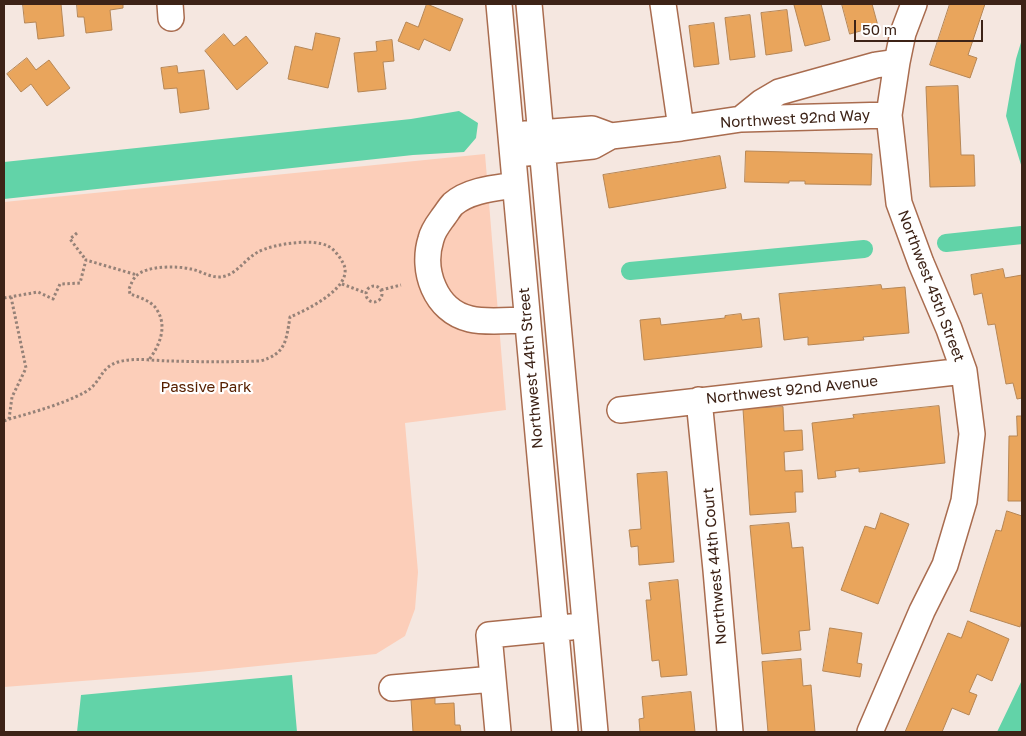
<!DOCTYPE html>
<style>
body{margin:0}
#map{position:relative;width:1026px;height:736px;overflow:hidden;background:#f5e7e0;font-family:"Golos Text",sans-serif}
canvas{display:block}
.frame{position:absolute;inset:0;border:5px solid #3d2317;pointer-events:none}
.scale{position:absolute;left:854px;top:20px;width:129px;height:22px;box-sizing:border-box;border:2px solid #3d2317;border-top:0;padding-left:6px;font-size:15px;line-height:18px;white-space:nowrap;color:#3d2317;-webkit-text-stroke:4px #fff;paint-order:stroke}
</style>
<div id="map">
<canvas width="1026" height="736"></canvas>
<div class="frame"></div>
<div class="scale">50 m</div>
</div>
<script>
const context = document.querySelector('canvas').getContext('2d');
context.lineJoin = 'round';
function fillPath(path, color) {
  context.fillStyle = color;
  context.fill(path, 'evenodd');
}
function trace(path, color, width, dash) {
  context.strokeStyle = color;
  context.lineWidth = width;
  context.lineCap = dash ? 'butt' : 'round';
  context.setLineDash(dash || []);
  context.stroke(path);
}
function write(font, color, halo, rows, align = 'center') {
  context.font = font + ' "Golos Text",sans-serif';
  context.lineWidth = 4.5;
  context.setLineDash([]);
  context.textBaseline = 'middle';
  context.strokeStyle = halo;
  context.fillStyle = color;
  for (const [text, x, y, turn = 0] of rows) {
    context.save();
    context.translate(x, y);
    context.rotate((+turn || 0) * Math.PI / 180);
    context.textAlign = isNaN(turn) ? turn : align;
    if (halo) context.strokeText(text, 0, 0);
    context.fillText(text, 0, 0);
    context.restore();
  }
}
fillPath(new Path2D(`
 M485,154L506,410L405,423L418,572L415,609L405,636L376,654L199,672L4,687V202Z`), '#fcceb9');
fillPath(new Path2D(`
 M1022,39V168L1006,116L1016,59Z
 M459,111L478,123L476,138L464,152L413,155L4,199V162L411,119Z
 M292,675L297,732H77L81,695Z
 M1022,680V732H997Z`), '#62d3a8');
trace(new Path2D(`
 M946,243L1022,235
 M630,271L864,249`), '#62d3a8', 18);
const building = new Path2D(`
 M23,4H61L64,36L38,39L36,22L25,23Z
 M77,4H123V8L110,10L112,30L86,33L84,17H78Z
 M427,4L463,19L450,51L424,39L419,50L398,41L406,22L418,27Z
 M800,4H821L830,40L805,46L794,5Z
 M842,4H872L878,26L850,34Z
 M950,4H985L968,55L977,58L970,78L930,65Z
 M787,10L792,51L766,55L761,13Z
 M750,15L755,57L730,60L725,18Z
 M714,23L719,64L694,67L689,26Z
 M316,33L340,38L328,88L288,79L295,46L312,50Z
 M224,34L234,46L246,36L268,63L237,90L205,51Z
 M392,40L394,61L383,62L386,89L358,92L354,53L377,51L376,42Z
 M27,58L36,70L49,60L70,88L47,106L31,84L21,92L7,74Z
 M177,66L178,73L204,70L209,109L180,113L177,88L164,89L161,68Z
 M958,86L961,155H974L975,186L930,187L926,87Z
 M746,151L872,154L871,185L805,184V181H789V183L745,182Z
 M720,156L726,188L609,208L603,175Z
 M1003,269L1005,278L1022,275V398L1017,399L1013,383L1006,384L995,324L988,325L982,293L974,295L971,275Z
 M881,285L882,289L905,287L909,333L863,337L864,340L808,345V337L784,340L779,294Z
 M741,314L742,320L759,318L762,347L644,360L640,320L660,318L661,325L725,318V316Z
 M939,406L945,463L859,472V468L835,471L836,477L818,479L812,423L854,418L853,415Z
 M783,407L784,431L802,430L803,450L784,452L785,471L802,470L803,492H795L796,512L750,515L743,409Z
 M1017,416H1022V501H1008L1009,436H1017Z
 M667,472L674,562L639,565L638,546L631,547L629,530L641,529L637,474Z
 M1007,511L1022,516V619L1020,627L970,611L996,530L1001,531Z
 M881,513L909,524L878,604L841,590L865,526L875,529Z
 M789,523L792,548L803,547L810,630L799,631L801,650L762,654L750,526Z
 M678,580L687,675L661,677L659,660L652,661L646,600H651L649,583Z
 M968,621L1009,639L992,681L977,674L969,692L977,695L969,715L952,708L942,732H905L948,633L961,638Z
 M830,628L862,633L857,663L862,664L860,677L823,671Z
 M801,659L803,686L811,685L815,732H768L762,662Z
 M691,692L695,732H640L639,719L644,718L642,697Z
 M435,698V704L454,703L455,725H460L461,732H413L411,699Z`);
fillPath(building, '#e9a55c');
trace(building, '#b68655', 1);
const minor = new Path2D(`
 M170,4L171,18
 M499,4L565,732
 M529,4L595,732
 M663,4L681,128
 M741,119L762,102L779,92L876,65L897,62
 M525,134L592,129L611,136
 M526,153L593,146L611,136L681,128L741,119L889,115
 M515,185C495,188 469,190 453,204C450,207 447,212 444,216C439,223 433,230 431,239C421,270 435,311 470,319C486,323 510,320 527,320
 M699,400L716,570L730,732
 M620,410L964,371
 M392,688L493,679
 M498,732L489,635L571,627
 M870,732L922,611L945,565L964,501L972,434L964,371L949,329L921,263L899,203L889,115L897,62L903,33L914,4`);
trace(minor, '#a96c4f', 28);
trace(new Path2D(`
 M77,233L70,239L86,260
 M342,284L366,293
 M366 294a8 8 0 1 1 16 0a8 8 0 1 1-16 0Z
 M381,290L401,285
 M4,298L38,292L53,299L60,284L80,283L86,260L137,275
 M9,419C28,414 77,400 91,388C102,378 102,367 118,362C135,357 155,361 172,361C201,362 230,362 260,361C286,354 286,341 290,317C307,310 356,286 343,263C340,257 334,249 328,246C312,238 273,244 258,252C243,260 235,278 217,277C208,276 200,271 191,269C178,266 147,265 136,276C133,279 131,284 129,289L130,294C139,297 152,301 157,310C168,327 159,347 148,361
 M4,421L9,419L12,397L26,368L11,297`), '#968278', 3, [2.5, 2.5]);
trace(minor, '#fff', 25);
write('15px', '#3d2317', '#fff', [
 ["Northwest 92nd Way",795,119,-3],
 ["Northwest 45th Street",931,286,69],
 ["Northwest 44th Street",531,368,-95],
 ["Northwest 92nd Avenue",792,390,-6],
 ["Northwest 44th Court",715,566,-95]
]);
write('15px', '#572000', '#fff', [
 ["Passive Park",206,387]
]);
</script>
